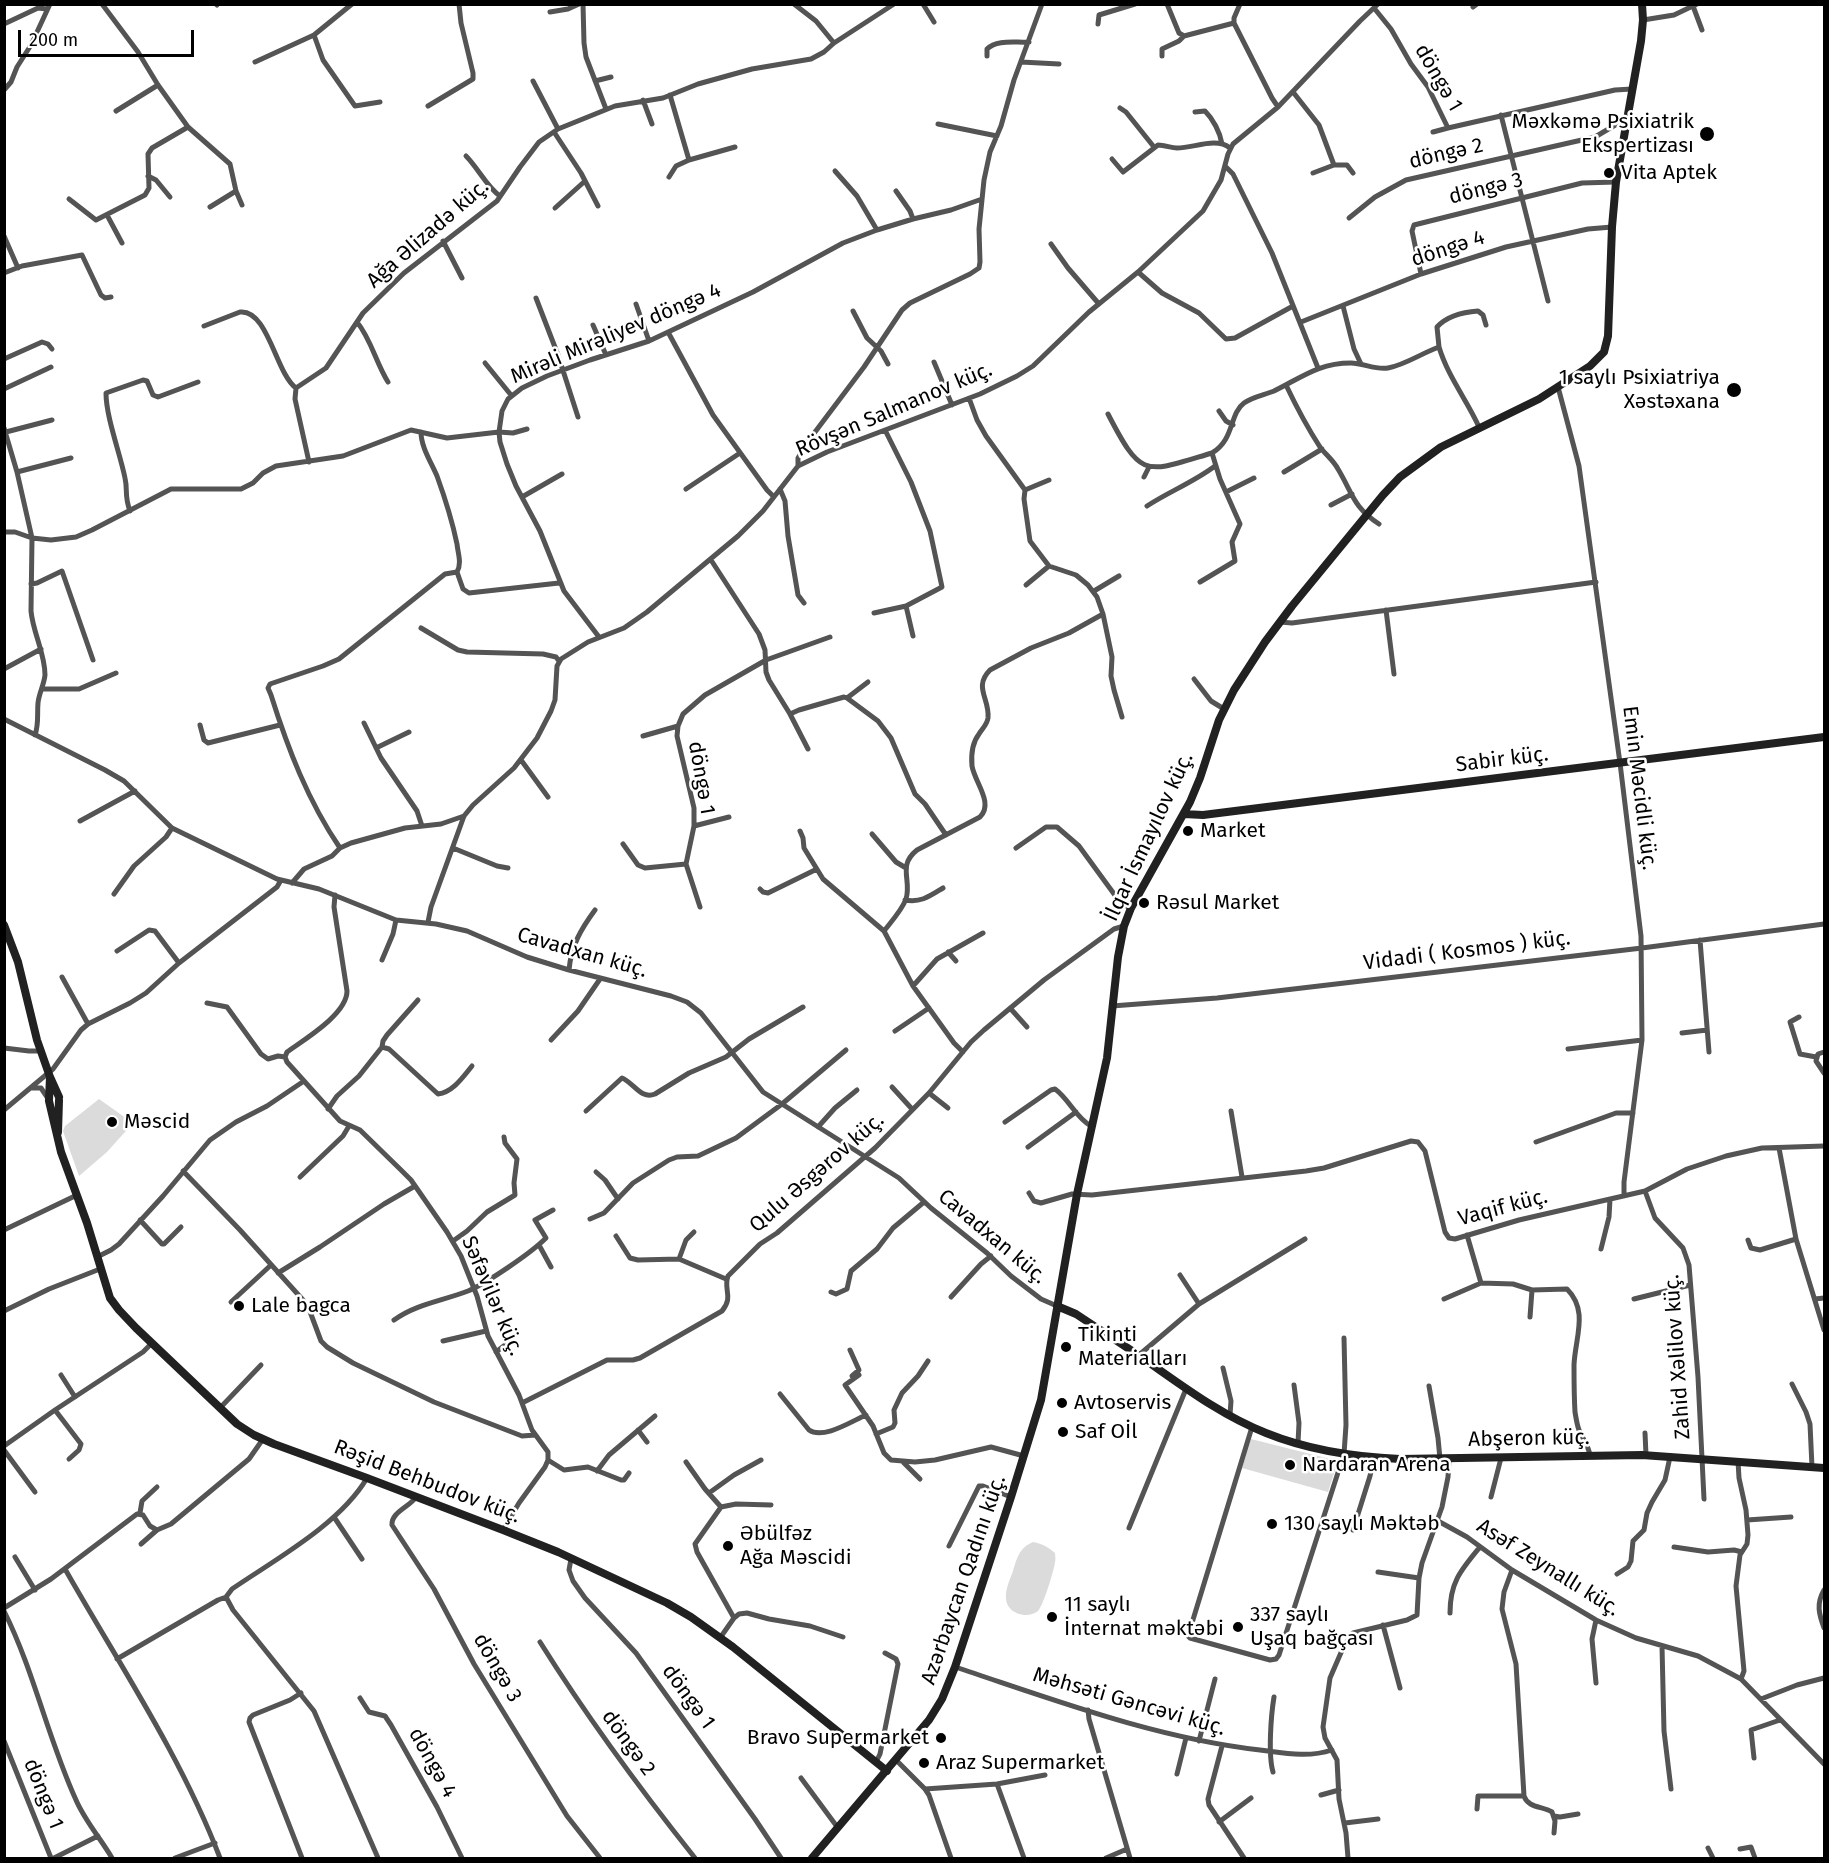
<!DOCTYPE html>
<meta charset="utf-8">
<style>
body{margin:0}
#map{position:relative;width:1829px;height:1863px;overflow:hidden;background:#fff;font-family:"Fira Sans",sans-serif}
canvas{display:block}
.frame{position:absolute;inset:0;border:6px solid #000;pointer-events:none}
.scale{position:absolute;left:18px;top:30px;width:176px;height:27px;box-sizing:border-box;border:3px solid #000;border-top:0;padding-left:8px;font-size:18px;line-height:21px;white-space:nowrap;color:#000;-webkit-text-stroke:4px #fff;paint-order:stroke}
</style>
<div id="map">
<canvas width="1829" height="1863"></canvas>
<div class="frame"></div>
<div class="scale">200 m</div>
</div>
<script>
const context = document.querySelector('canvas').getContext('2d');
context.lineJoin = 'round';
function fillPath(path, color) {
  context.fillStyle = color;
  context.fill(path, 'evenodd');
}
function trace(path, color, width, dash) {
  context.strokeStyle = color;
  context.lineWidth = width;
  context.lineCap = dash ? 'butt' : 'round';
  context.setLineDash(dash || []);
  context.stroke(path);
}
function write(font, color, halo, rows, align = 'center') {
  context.font = font + ' "Fira Sans",sans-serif';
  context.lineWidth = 5;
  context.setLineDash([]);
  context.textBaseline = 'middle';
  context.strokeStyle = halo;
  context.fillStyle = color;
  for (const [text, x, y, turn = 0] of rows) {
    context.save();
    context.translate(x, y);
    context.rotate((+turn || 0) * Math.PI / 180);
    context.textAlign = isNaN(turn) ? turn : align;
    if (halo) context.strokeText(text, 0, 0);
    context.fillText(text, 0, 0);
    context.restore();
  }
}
fillPath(new Path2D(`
 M99,1099L133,1123L107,1152L79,1176L63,1131L65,1126Z
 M1251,1439L1338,1461L1328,1492L1242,1468Z
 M1033,1542C1043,1544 1048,1547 1055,1553C1055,1555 1056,1560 1055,1562C1054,1571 1043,1606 1038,1611C1027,1620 1006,1613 1006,1598C1005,1590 1010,1579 1013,1571C1017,1558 1019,1548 1033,1542Z`), '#dbdbdb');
trace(new Path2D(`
 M102,4L138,52L158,85L188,127L230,164L236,191L242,205
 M216,4L217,5
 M583,4L584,43L586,57L606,109
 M794,4L816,21L834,43
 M923,4L934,22
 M1167,4L1179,33L1184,36L1234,23
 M1240,4L1234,18V23L1272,98L1278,107
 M1693,6L1702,30
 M1473,7L1477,4
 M1374,8L1391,29L1411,64L1428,87L1448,128L1615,90L1632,89
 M550,12L568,9L579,4
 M1643,20L1674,15L1697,4
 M4,24L38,8L47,9
 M1098,24L1099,15L1135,4
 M314,35L323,60L355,106L380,102
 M987,56V49C997,39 1016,43 1029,42
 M1162,56V49L1179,41L1184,36
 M255,62L314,35L352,4
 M1021,62L1059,64
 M533,81L558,129
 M595,81L611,77
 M4,90L11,82L17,67L31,45L50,4
 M1293,92L1319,125L1334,165H1347L1353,173
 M643,100L652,124
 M428,106L473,79V73L461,23L459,4
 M1120,108L1126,112L1154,147
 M116,111L158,85
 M1195,112L1205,111C1213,119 1220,132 1222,144
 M1501,115L1548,301
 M938,124L997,136
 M554,132L581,173L598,206
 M1433,132L1448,128
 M466,156C478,168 487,187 500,196
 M1112,159L1123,172L1158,145C1165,145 1171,148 1177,148C1194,148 1216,137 1230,148
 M689,160L735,147
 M1226,167L1233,174L1272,253L1318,368
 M835,171L857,196L877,230
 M1313,173L1334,165
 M148,176L156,180L170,197
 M669,177L676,166L689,160L670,95
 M896,191L910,211L913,219
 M69,199L96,220L145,195L149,188L148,154L152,148L188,127
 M210,207L236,191
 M555,208L585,181
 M107,215L122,243
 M1349,218L1375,197L1406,180L1595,137L1617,124L1627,122
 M4,236L18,268
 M443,241L462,278
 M1051,244L1068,268L1099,304
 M1138,272L1162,293L1199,313L1226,339L1235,338L1293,306
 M4,273L22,266L82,255L101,295L105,298L111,297
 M1421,274L1412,231L1414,225L1582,183L1616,182
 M536,298L558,355L578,417
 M636,304L649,341
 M1343,306L1354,349L1361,364
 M853,311L867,338L881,351L888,364
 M357,322C371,339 376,363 388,382
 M1301,322L1421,274L1506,247L1588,229L1612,227
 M593,325L606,355
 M204,326L240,312C268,309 276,374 296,388
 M668,332L713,415L767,490L774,497
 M1439,347L1437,327C1448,315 1463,312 1478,311L1483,315L1486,325
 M4,359L42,342L48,344L52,349
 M934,362L952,405
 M485,363L511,395
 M1286,385C1296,406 1307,427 1320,447C1326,455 1333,460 1338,469C1353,494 1353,507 1379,524
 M1558,387L1579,466L1620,763L1641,936L1642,1040L1624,1182V1196
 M4,389L51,367
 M969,398L977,420L986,436L1025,490L1024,499L1030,541L1049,566L1076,575L1088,585L1097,597L1103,614L1112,657L1111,676L1114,690L1122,717
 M1219,411L1226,421L1233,425
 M1108,414C1142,480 1145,473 1212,453C1235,439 1229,414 1244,403C1252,397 1264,395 1274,391C1301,378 1318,363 1351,363C1363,363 1375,370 1388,368C1405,365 1422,353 1439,347C1448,377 1467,400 1479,427
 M4,428L17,472L32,538L31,611C33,633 45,653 45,675C44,685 39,693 38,703C37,714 39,724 35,735
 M6,432L52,420
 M421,432C421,447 431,462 437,476C445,498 452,520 457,544C458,554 462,563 457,572
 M309,462L295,399L296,388L326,368L363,313L404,273L497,201L520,167L539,142L558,129L615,106L663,98L698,84L752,69L811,59L824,52L834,43L894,4
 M798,466V458L809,440L864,367L902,310L910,303L970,274L979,268L980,262L979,229L984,180L990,152L1001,126L1014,80L1042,4
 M17,472L71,458
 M1284,472L1322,449
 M1144,477L1149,467
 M686,489L740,453
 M780,489L785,501L788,536L798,595L804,603
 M1025,490L1049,480
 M1226,492L1254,478
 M522,497L562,474
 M1331,505L1352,494
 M1147,506C1170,491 1194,482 1215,466
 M130,511C124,495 128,491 125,478C120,453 106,417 106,393L143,380L147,381L153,395L158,397L198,382
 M4,532H15L32,538L51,540L76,537L92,530L171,489H241L253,483L263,473L276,466L343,456L411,430L447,438L499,432L513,433L527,429
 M711,560L759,634L765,650L766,672L769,680L790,714L799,710L844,697L847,698L878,721L891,738L915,794L925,804L946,835
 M1200,582L1235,561L1232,542L1240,524L1220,479L1212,453
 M31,584L37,583L62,571L93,660
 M1026,585L1049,566
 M1094,591L1119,576
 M906,606L913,636
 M1386,610L1394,674
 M874,613L906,606L942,587L930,531L911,482L885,430
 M1280,622L1292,623L1596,582
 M421,628L458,650L467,652L543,654L556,657L559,661
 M599,637L564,591L540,531L516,486L507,464L500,442L499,432L502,411L508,399L522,388L547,376L590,360L649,341L753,292L843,243L877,230L913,219L951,210L982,199
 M4,669L41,649
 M1194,679L1211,701L1224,709
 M42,689H79L116,673
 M847,698L868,682
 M790,714L808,749
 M4,719L105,770L124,781L172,828L277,879L319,889L396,920L436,924L467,931L527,957L569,970L671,996L687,1002L701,1013L763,1092L899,1178L931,1208L987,1253L1011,1276L1041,1299L1057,1306
 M364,723L381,758L417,811L422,826
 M200,725L204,740L208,743L280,725
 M643,736L678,726
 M376,748L409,732
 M521,760L548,797
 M80,821L135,791
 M694,826L729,817
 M800,831L803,838L804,848L823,879L884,931L913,986L954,1043L963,1052
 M872,834L896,862L906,868
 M623,844L638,865L645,868L686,864
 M340,848C308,801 288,749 271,695L268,688L270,684L323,666L339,659L445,574L457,572L463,589L469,593L559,583
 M453,848L497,866L508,868
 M1016,848L1046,827H1057L1079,846L1117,898L1124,905L1131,908
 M292,883L304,869L332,856L340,848L351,843L405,828L441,824L464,816
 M760,889L763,892L768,893L817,869
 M114,894L134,866L166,837L172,828
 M335,895L334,907L347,991C347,1014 305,1039 287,1052L285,1057L287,1062L340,1121L360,1130L401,1170L411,1180L447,1232L461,1256L477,1296L488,1336L519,1395L532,1430L548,1452V1460L545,1467L519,1503L503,1530
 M905,900C921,903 930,896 943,888
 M700,907L686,864L694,826V808L677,736L678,726L683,714L705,695L766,660L830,637
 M428,922L431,907L464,816L473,805L514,768L537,738L551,711L555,700L557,666L561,659L588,642L624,628L647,612L738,536L763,511L798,466L827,452L980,394L1017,376L1033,366L1089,312L1138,272L1203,211L1221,180L1228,154L1233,144L1278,107L1360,21L1378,4
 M884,931C891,922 902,910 906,899C912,880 897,866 917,850L980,817C994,803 975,783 972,766C971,755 972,743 979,734C982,729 987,725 988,718C990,699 973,687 990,670L1031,648L1069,633L1103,614
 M1700,940L1709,1052
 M117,951L149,930L155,931L179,963
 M948,952L956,961
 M382,960L393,934L396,920
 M569,970C571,946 581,929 595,910
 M62,977L88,1024
 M913,986L937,959L983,933
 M207,1003L227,1007L261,1054L268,1059L278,1056L285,1057
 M1112,1006L1217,998L1642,948L1824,924
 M1010,1008L1027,1027
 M1799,1017L1790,1022L1800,1054L1816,1057
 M895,1031L929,1008
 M1682,1033L1707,1030
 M551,1040L578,1011L600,979
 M382,1047L383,1041L387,1035L418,1000
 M4,1048L29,1051H40
 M1568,1049L1642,1040
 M1824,1052L1818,1054L1816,1061L1824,1073
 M892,1087L912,1109
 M32,1088H41L49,1100
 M929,1093L948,1108
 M328,1109L337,1096L359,1076L382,1047L389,1049L438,1094C453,1092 463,1077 472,1066
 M4,1110L53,1069L81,1030L88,1024L130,1003L146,993L179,963L277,887L281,880
 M586,1111L622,1078C634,1083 641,1100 655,1094L689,1073L726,1057L749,1039L803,1007
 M1231,1111L1242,1177
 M1005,1122L1051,1090L1055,1089C1069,1099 1076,1118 1091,1126
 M818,1127L835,1108L857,1090
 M1536,1142L1616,1113H1633
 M1028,1147L1076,1112
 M1779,1148L1796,1239L1824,1330
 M183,1171L240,1230L303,1300L309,1309L321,1341L327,1347L353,1363L434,1402L522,1436L535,1435
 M596,1172L605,1180L618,1199
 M300,1177L343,1136L349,1126
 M1645,1191L1655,1218L1683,1248L1689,1265L1698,1377L1704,1499
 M1029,1193L1034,1201L1041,1203L1072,1194L1092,1195L1306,1171L1324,1168L1411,1141L1418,1142L1425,1151L1445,1232L1449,1238L1455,1239L1519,1220L1645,1191L1687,1169L1726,1156L1762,1148L1824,1146
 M590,1219L604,1213L633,1183L669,1160L677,1157L698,1156L736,1138L782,1104L846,1050
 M140,1220L162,1244H164L181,1227
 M4,1230L77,1195
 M1467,1235L1481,1283
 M616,1236L630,1258L638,1260L679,1259L726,1279
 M1748,1240L1751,1248L1760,1250L1796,1239
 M453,1241L467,1231L487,1212L515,1195L514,1183L517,1159L505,1143L504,1137
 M539,1245L551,1267
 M1601,1249L1609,1217L1610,1199
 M97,1257L111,1250L119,1244L163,1196L210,1140L236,1122L267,1106L304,1081
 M679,1259L686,1240L694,1232
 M278,1273L320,1247L384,1204L415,1186
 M1180,1275L1199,1304
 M831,1292L836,1294L847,1289L851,1271L877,1249L893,1228L924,1202
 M951,1297L981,1264L991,1256
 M1444,1299L1481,1283L1513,1284L1532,1290L1567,1289C1589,1311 1575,1338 1574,1365C1574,1380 1574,1396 1575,1412C1576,1418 1577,1425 1579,1430C1583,1440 1589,1446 1590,1456
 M1634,1299L1690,1285
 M1815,1299L1824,1298
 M231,1302L271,1265
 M4,1311L49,1289L100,1269
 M1530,1317L1532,1290
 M394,1320C416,1304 442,1301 468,1291C487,1283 531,1253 546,1238L535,1220L553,1210
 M443,1341L486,1331
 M850,1350L859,1370L852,1376
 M496,1352L509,1342
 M1139,1355L1199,1304L1305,1239
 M1223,1368L1231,1401L1230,1415
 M61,1375L75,1397
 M859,1375L845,1385L873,1426L884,1453L891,1460L915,1462L935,1460L991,1447L1024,1456
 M1792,1384L1806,1412L1810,1424L1812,1467
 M1294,1385L1299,1423L1298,1443
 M1429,1386L1438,1438L1440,1459
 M780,1394L809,1430C823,1440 852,1421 866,1415
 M522,1403L607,1360H633L640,1358L722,1311C734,1297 723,1289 728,1276L760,1244L777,1233L875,1148L929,1093L971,1042L984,1030L1044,980L1114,929L1124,926
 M220,1408L261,1365
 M55,1410L81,1444L79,1450L69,1459
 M1252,1427L1188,1636L1190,1638L1270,1660L1276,1659L1279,1655L1344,1454L1346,1425L1344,1338
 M638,1430L647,1442
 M1645,1433L1646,1455
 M876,1434L893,1427L895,1423L894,1410L902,1393L918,1376L928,1361
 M4,1446L55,1410L143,1352L152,1343
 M4,1450L35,1492
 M548,1460L564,1470L588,1467L621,1480H624L629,1473
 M1738,1461L1739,1478L1746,1510L1748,1535L1747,1544L1740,1555L1736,1586L1744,1671L1741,1679
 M686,1462L705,1489L721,1507
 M903,1462L920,1479
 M597,1471L609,1455L655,1416
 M367,1478C340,1524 276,1559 232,1589L226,1597L233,1610L314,1711L378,1858
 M709,1493L734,1475L761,1460
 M417,1496C410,1507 391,1512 392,1525L434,1589L474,1664L567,1816L600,1858
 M1491,1497L1501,1458
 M140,1513L142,1501L157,1487
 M334,1517L362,1559
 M1747,1520L1791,1517
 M1438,1521L1467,1537L1512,1570L1596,1620L1636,1638L1698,1656L1741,1679L1824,1764
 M1129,1528L1186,1389
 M1353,1530L1370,1476L1374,1458
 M141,1544L157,1530
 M949,1546L979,1486H983L1011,1497
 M1674,1547L1708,1552L1734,1550L1742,1552
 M15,1557L35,1590
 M571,1559L569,1570L573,1581L585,1598L636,1653L755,1819L781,1858
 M65,1569C119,1664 181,1756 220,1858
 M1512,1570L1504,1592L1502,1609L1516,1664L1524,1796C1528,1808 1542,1806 1552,1812L1555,1821L1554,1833
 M1378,1572L1419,1578
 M1617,1574L1628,1567L1631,1561L1633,1541L1644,1530L1647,1513L1652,1502L1665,1480L1670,1457
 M1824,1590C1816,1604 1819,1614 1824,1628
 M4,1608L51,1579L137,1514L143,1515L150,1526L157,1530L171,1524L249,1459L263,1439
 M4,1611C34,1671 48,1739 76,1800C85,1821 101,1839 112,1858
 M1450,1613C1450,1582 1461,1570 1480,1547
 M734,1618L697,1552L695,1544L721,1507L736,1504L771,1505
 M1596,1620L1592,1639L1596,1683
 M1383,1625L1400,1688
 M720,1638L734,1618L739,1614L747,1613L769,1619L810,1626L843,1637
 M540,1642C587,1717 640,1789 695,1858
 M1662,1646L1664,1731L1671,1789
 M117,1659L218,1600L226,1597
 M955,1667C1055,1700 1155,1738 1260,1750C1284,1753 1308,1758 1332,1750
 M301,1693L290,1700L253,1715L250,1718L249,1722L302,1858
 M360,1698L369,1712L385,1716L391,1725L437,1807L462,1858
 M1761,1699L1797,1685L1824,1678
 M1088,1710L1089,1719L1130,1858
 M4,1741L51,1858
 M1199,1741L1215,1679
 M1222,1746L1208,1799L1209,1805L1244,1858
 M1754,1758L1751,1730L1780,1720
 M896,1760L925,1789L929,1795L951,1858
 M876,1762L880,1754L898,1664L896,1659L885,1653
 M1273,1772C1268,1755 1271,1715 1274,1697
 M1177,1774L1186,1738
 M801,1778L838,1828
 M997,1784L1024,1858
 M925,1789L997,1784L1045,1775
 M1321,1795L1339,1790
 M1477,1809L1478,1796H1524
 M1554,1816L1560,1817L1578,1814
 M1219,1822L1251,1798
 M1345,1823L1378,1819
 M1708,1848L1713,1858
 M1740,1849L1751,1847L1755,1858
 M54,1858L98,1836
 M175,1858L215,1843
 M1106,1858L1127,1849
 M1348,1858L1346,1833L1339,1799L1337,1760L1325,1738L1323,1727L1330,1678L1343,1648L1353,1633L1407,1620L1417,1615L1419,1578L1422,1563L1442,1507L1448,1477L1449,1459`), '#545454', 5);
trace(new Path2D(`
 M1184,814L1203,815L1824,737
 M4,925L18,962L37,1040L50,1077
 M49,1100L50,1077L59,1097
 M49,1101L61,1152L87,1223L110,1298L119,1310L136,1328L237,1424L254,1435L274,1444L367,1478L503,1530L558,1552L667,1603L691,1617L733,1647L887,1771
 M58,1132L59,1100
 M1057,1306L1076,1314C1097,1328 1119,1342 1141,1357C1180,1384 1220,1415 1266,1433C1308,1450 1354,1457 1400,1459L1642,1455L1824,1468
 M812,1858L929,1720L942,1699L955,1667L1011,1497L1041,1400L1077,1194L1107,1058L1118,957L1124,926L1131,908L1190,802L1200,778L1219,720L1234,690L1265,642L1292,606L1383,495L1400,477L1441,447L1539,399L1590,366L1604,352L1608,336L1612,227L1616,182L1641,41L1643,20L1642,4`), '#212121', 8);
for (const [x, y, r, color] of [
 [1707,134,8,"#000"],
 [1609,173,6,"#000"],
 [1734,390,8,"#000"],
 [1188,831,6,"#000"],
 [1144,903,6,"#000"],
 [112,1122,6,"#000"],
 [239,1306,6,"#000"],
 [1066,1347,6,"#000"],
 [1062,1403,6,"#000"],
 [1063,1432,6,"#000"],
 [1290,1465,6,"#000"],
 [1272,1524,6,"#000"],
 [728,1546,6,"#000"],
 [1052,1617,6,"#000"],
 [1238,1627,6,"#000"],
 [941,1738,6,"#000"],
 [924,1763,6,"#000"]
]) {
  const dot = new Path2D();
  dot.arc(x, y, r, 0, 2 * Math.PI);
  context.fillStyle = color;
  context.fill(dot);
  trace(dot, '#fff', 2);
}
write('21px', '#000', '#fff', [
 ["döngə 1",1438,78,60],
 ["döngə 2",1446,154,-13],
 ["döngə 3",1486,189,-14],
 ["Ağa Əlizadə küç.",428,234,-41],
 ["döngə 4",1448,249,-18],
 ["Mirəli Mirəliyev döngə 4",616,334,-23],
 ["Rövşən Salmanov küç.",894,410,-23],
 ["Sabir küç.",1502,760,-7],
 ["döngə 1",701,778,80],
 ["Emin Məcidli küç.",1639,788,83],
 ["İlqar İsmayılov küç.",1149,837,-65],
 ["Vidadi ( Kosmos ) küç.",1467,951,-7],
 ["Cavadxan küç.",582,953,16],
 ["Qulu Əsgərov küç.",817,1173,-41],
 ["Vaqif küç.",1503,1208,-15],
 ["Cavadxan küç.",992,1237,40],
 ["Səfəvilər küç.",492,1296,67],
 ["Zahid Xəlilov küç.",1678,1357,-94],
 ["Abşeron küç.",1529,1439,-1],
 ["Rəşid Behbudov küç.",427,1482,21],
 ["Asəf Zeynallı küç.",1548,1568,32],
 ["Azərbaycan Qadını küç.",964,1580,-71],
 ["döngə 3",497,1668,60],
 ["döngə 1",688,1697,54],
 ["Məhsəti Gəncəvi küç.",1129,1702,16],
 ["döngə 2",628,1743,54],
 ["döngə 4",432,1763,61],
 ["döngə 1",43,1794,68]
]);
write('21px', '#000', '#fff', [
 ["Məxkəmə Psixiatrik",1694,122,"right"],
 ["Ekspertizası",1694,146,"right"],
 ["Vita Aptek",1621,173],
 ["1 saylı Psixiatriya",1720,378,"right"],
 ["Xəstəxana",1720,402,"right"],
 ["Market",1200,831],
 ["Rəsul Market",1156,903],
 ["Məscid",124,1122],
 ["Lale bagca",251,1306],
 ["Tikinti",1078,1335],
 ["Materialları",1078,1359],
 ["Avtoservis",1074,1403],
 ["Saf Oİl",1075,1432],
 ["Nardaran Arena",1302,1465],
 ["130 saylı Məktəb",1284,1524],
 ["Əbülfəz",740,1534],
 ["Ağa Məscidi",740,1558],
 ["11 saylı",1064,1605],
 ["İnternat məktəbi",1064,1629],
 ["337 saylı",1250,1615],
 ["Uşaq bağçası",1250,1639],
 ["Bravo Supermarket",929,1738,"right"],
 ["Araz Supermarket",936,1763]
], 'left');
</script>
